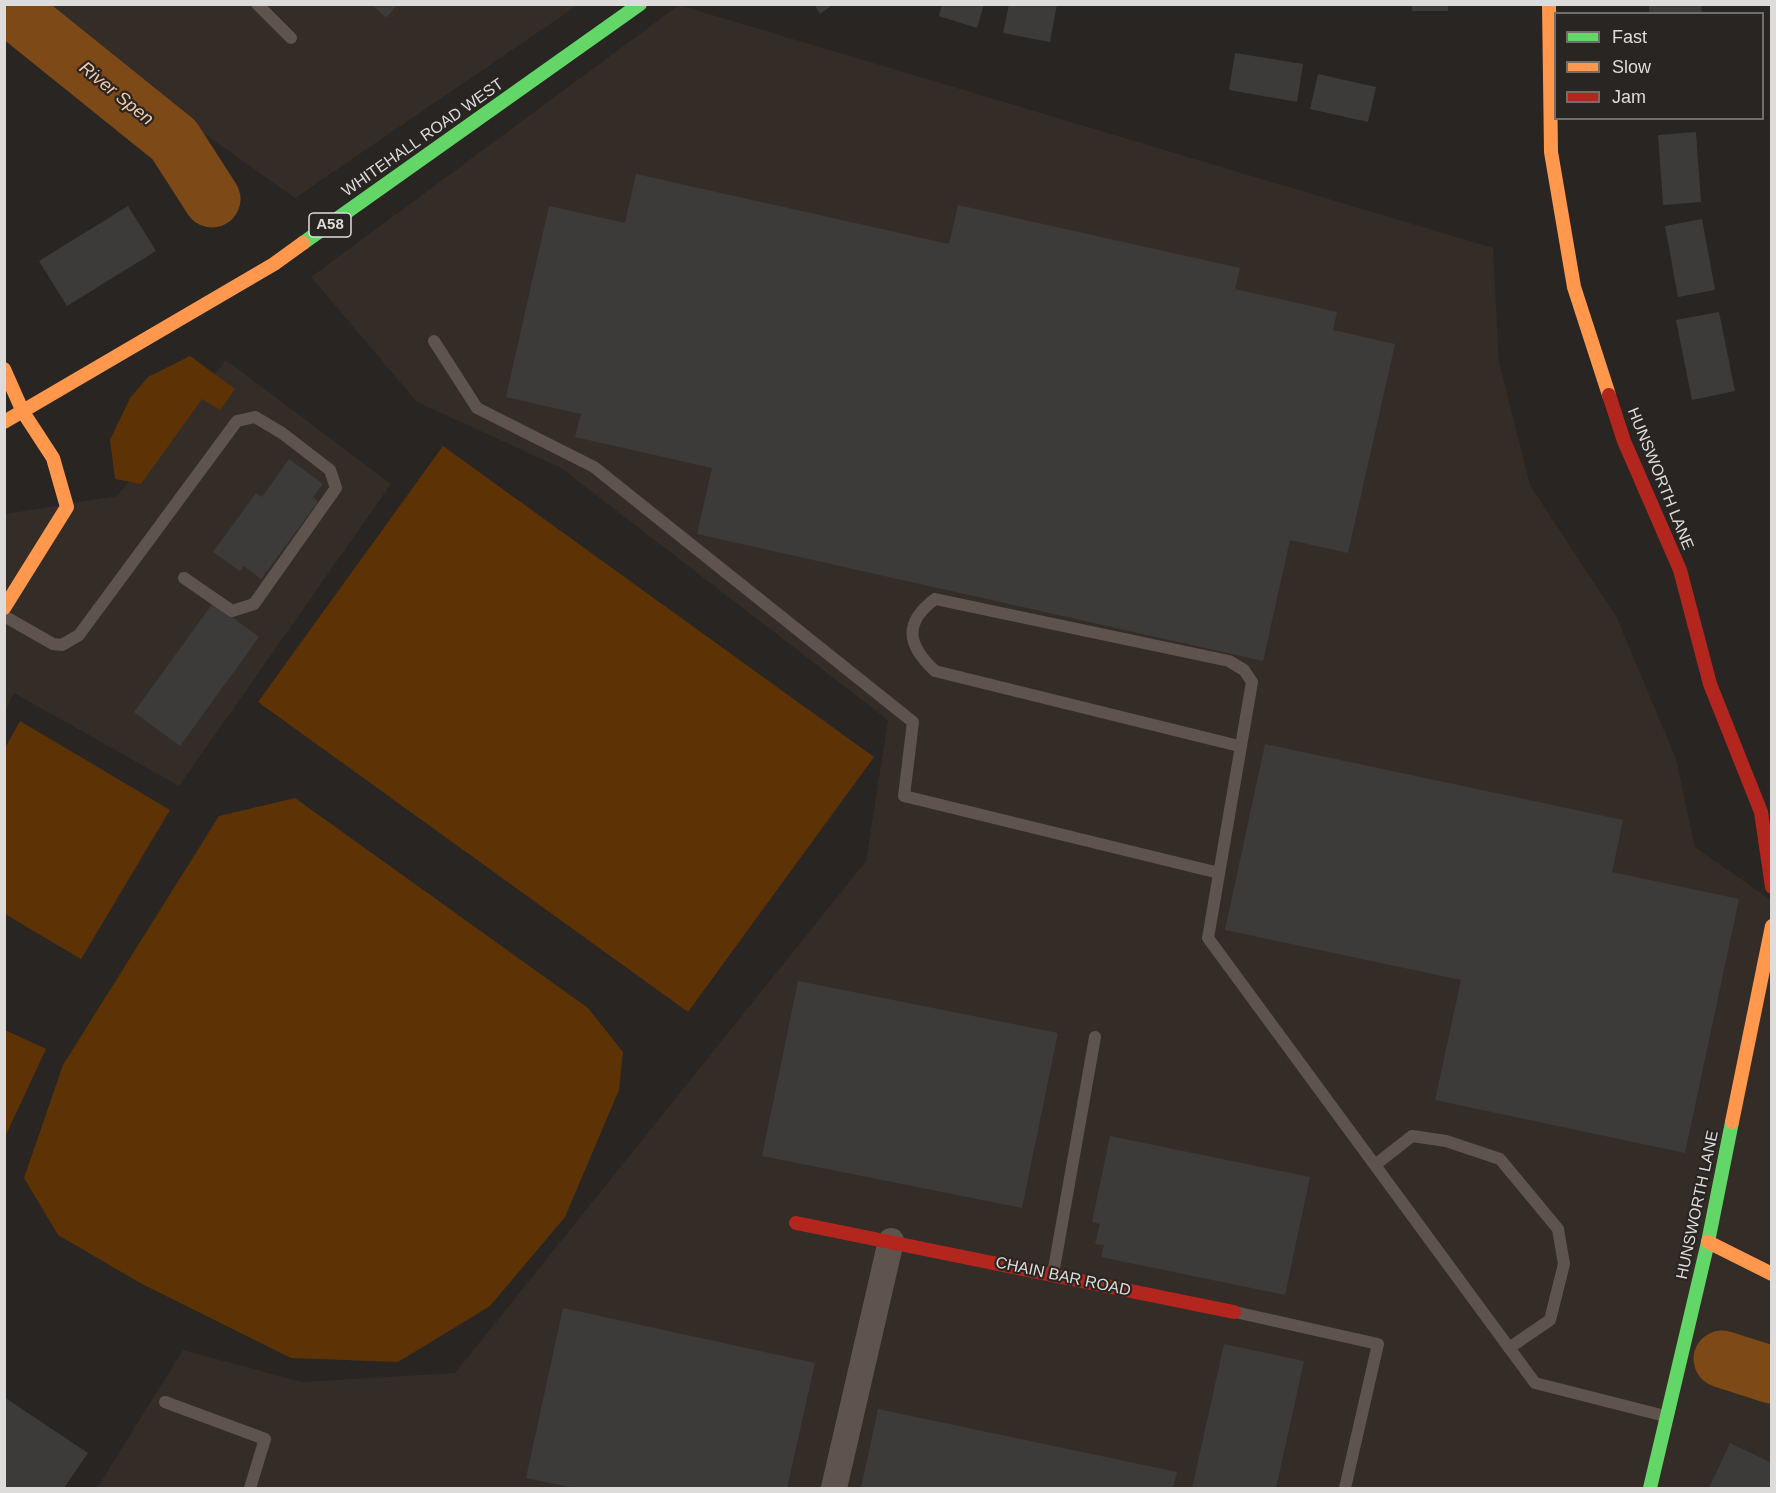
<!DOCTYPE html>
<style>
body{margin:0}
#map{position:relative;width:1776px;height:1493px;overflow:hidden;background:#282523;font-family:Arial,sans-serif}
canvas{display:block}
.frame{position:absolute;inset:0;border:6px solid #dedcda;pointer-events:none}
.legend{position:absolute;left:1554px;top:12px;width:210px;height:108px;box-sizing:border-box;background:#292522;border:2px solid #716e6c;margin:0;padding:8px 10px;list-style:none;font-size:18px;color:#dedcda}
.legend li{display:flex;align-items:center;gap:12px;height:30px}
.legend b{width:30px;border:2px solid #716e6c}
</style>
<div id="map">
<canvas width="1776" height="1493"></canvas>
<div class="frame"></div>
<ul class="legend">
<li><b style="height:8px;background:#63d668"></b>Fast</li>
<li><b style="height:8px;background:#ff974d"></b>Slow</li>
<li><b style="height:8px;background:#b3261e"></b>Jam</li>
</ul>
</div>
<script>
const context = document.querySelector('canvas').getContext('2d');
context.lineJoin = 'round';
function fillPath(path, color) {
  context.fillStyle = color;
  context.fill(path, 'evenodd');
}
function trace(path, color, width, dash) {
  context.strokeStyle = color;
  context.lineWidth = width;
  context.lineCap = dash ? 'butt' : 'round';
  context.setLineDash(dash || []);
  context.stroke(path);
}
function write(font, color, halo, rows, align = 'center') {
  context.font = font + ' Arial,sans-serif';
  context.lineWidth = 4.5;
  context.setLineDash([]);
  context.textBaseline = 'middle';
  context.strokeStyle = halo;
  context.fillStyle = color;
  for (const [text, x, y, turn = 0] of rows) {
    context.save();
    context.translate(x, y);
    context.rotate((+turn || 0) * Math.PI / 180);
    context.textAlign = isNaN(turn) ? turn : align;
    if (halo) context.strokeText(text, 0, 0);
    context.fillText(text, 0, 0);
    context.restore();
  }
}
fillPath(new Path2D(`
 M5,4L578,5L295,198L26,7L5,21Z
 M679,5L1493,248L1499,362L1530,485L1617,618L1676,759L1695,847L1771,900V1488H97L183,1350L302,1382L455,1373L866,861L888,720L561,468L417,402L311,277Z
 M226,360L391,484L179,786L14,693L5,710V514L117,496Z`), '#342c26');
fillPath(new Path2D(`
 M190,356L235,389L220,410L202,399L141,484L115,479L110,440L130,398L148,377Z
 M443,446L874,757L688,1012L258,702Z
 M20,721L170,810L81,959L5,914V748Z
 M295,798L588,1008L623,1052L619,1090L565,1217L490,1306L398,1362L291,1358L142,1284L58,1235L24,1178L63,1065L219,816Z
 M5,1030L46,1049L5,1137Z`), '#5d3305');
trace(new Path2D(`
 M5,4L174,140L212,199
 M1722,1359L1772,1375`), '#7d4917', 57);
fillPath(new Path2D(`
 M372,4H398L386,18Z
 M814,4H834L820,14Z
 M942,4H984L977,28L939,16Z
 M1009,4H1057L1050,42L1003,33Z
 M1412,4H1448V11H1412Z
 M1649,4H1701L1702,14H1649Z
 M1235,53L1303,64L1297,102L1229,90Z
 M1318,74L1376,87L1368,122L1310,109Z
 M1696,132L1701,202L1663,205L1658,135Z
 M636,174L949,244L958,205L1240,268L1235,289L1337,312L1333,330L1395,344L1348,553L1290,540L1263,661L697,534L712,468L575,437L581,414L506,397L549,206L625,223Z
 M128,206L156,251L67,306L39,261Z
 M1702,219L1715,290L1678,297L1665,226Z
 M1719,312L1735,391L1692,400L1676,320Z
 M289,459L323,484L313,497L318,502L261,579L244,566L240,571L213,552L256,493L262,497Z
 M213,603L259,637L180,746L134,712Z
 M1265,744L1623,820L1612,872L1739,899L1685,1153L1435,1100L1461,980L1225,930Z
 M798,981L1058,1033L1022,1208L762,1156Z
 M1110,1136L1310,1177L1285,1295L1101,1257L1104,1245L1095,1244L1100,1224L1092,1222Z
 M563,1308L815,1363L787,1488H574L526,1478Z
 M1224,1344L1304,1361L1276,1488H1192Z
 M4,1397L88,1453L64,1488H4Z
 M878,1409L1177,1472L1173,1488H861Z
 M1730,1443L1772,1463V1488H1709Z`), '#3d3b3a');
trace(new Path2D(`
 M257,4L291,38
 M434,341L477,408L594,467L913,722L904,796L1219,873
 M4,616L53,644L62,645L79,635L237,421L255,417L282,433L330,470L336,488L254,604L232,611L184,578
 M1239,746L935,671C907,645 903,623 935,599L1229,661L1244,670L1252,682L1208,938L1535,1383L1665,1416
 M1375,1165L1412,1136L1446,1141L1500,1159L1558,1229L1564,1264L1550,1320L1509,1348
 M1053,1274L1095,1037
 M1235,1312L1378,1344L1345,1488
 M165,1402L265,1439L250,1488`), '#5e544d', 12);
trace(new Path2D(`
 M834,1488L891,1241`), '#5e544d', 26);
trace(new Path2D(`
 M303,243L640,4
 M1650,1488L1708,1242L1732,1122`), '#63d668', 14);
trace(new Path2D(`
 M1549,4L1551,152L1574,287L1609,395
 M4,369L23,412L53,458L67,507L4,608
 M4,422L274,264L303,243
 M1732,1122L1772,926
 M1708,1242L1772,1274`), '#ff974d', 14);
trace(new Path2D(`
 M1609,395L1624,441L1680,570L1710,684L1761,812L1772,887
 M796,1223L1234,1312`), '#b3261e', 14);
for (const [x, y, w] of [
 [330,225,42]
]) {
  const box = new Path2D();
  box.roundRect(x - w / 2, y - 12, w, 24, 4.5);
  context.fillStyle = '#292522';
  context.fill(box);
  trace(box, '#dedcda', 1.5);
}
write('bold 15px', '#dedcda', null, [
 ["A58",330,225]
]);
write('16px', '#dedcda', '#292522', [
 ["WHITEHALL ROAD WEST",423,138,-35],
 ["HUNSWORTH LANE",1660,479,68],
 ["HUNSWORTH LANE",1698,1205,-78],
 ["CHAIN BAR ROAD",1063,1277,12]
]);
write('italic 18px', '#f2c9aa', '#292522', [
 ["River Spen",116,94,39]
]);
</script>
